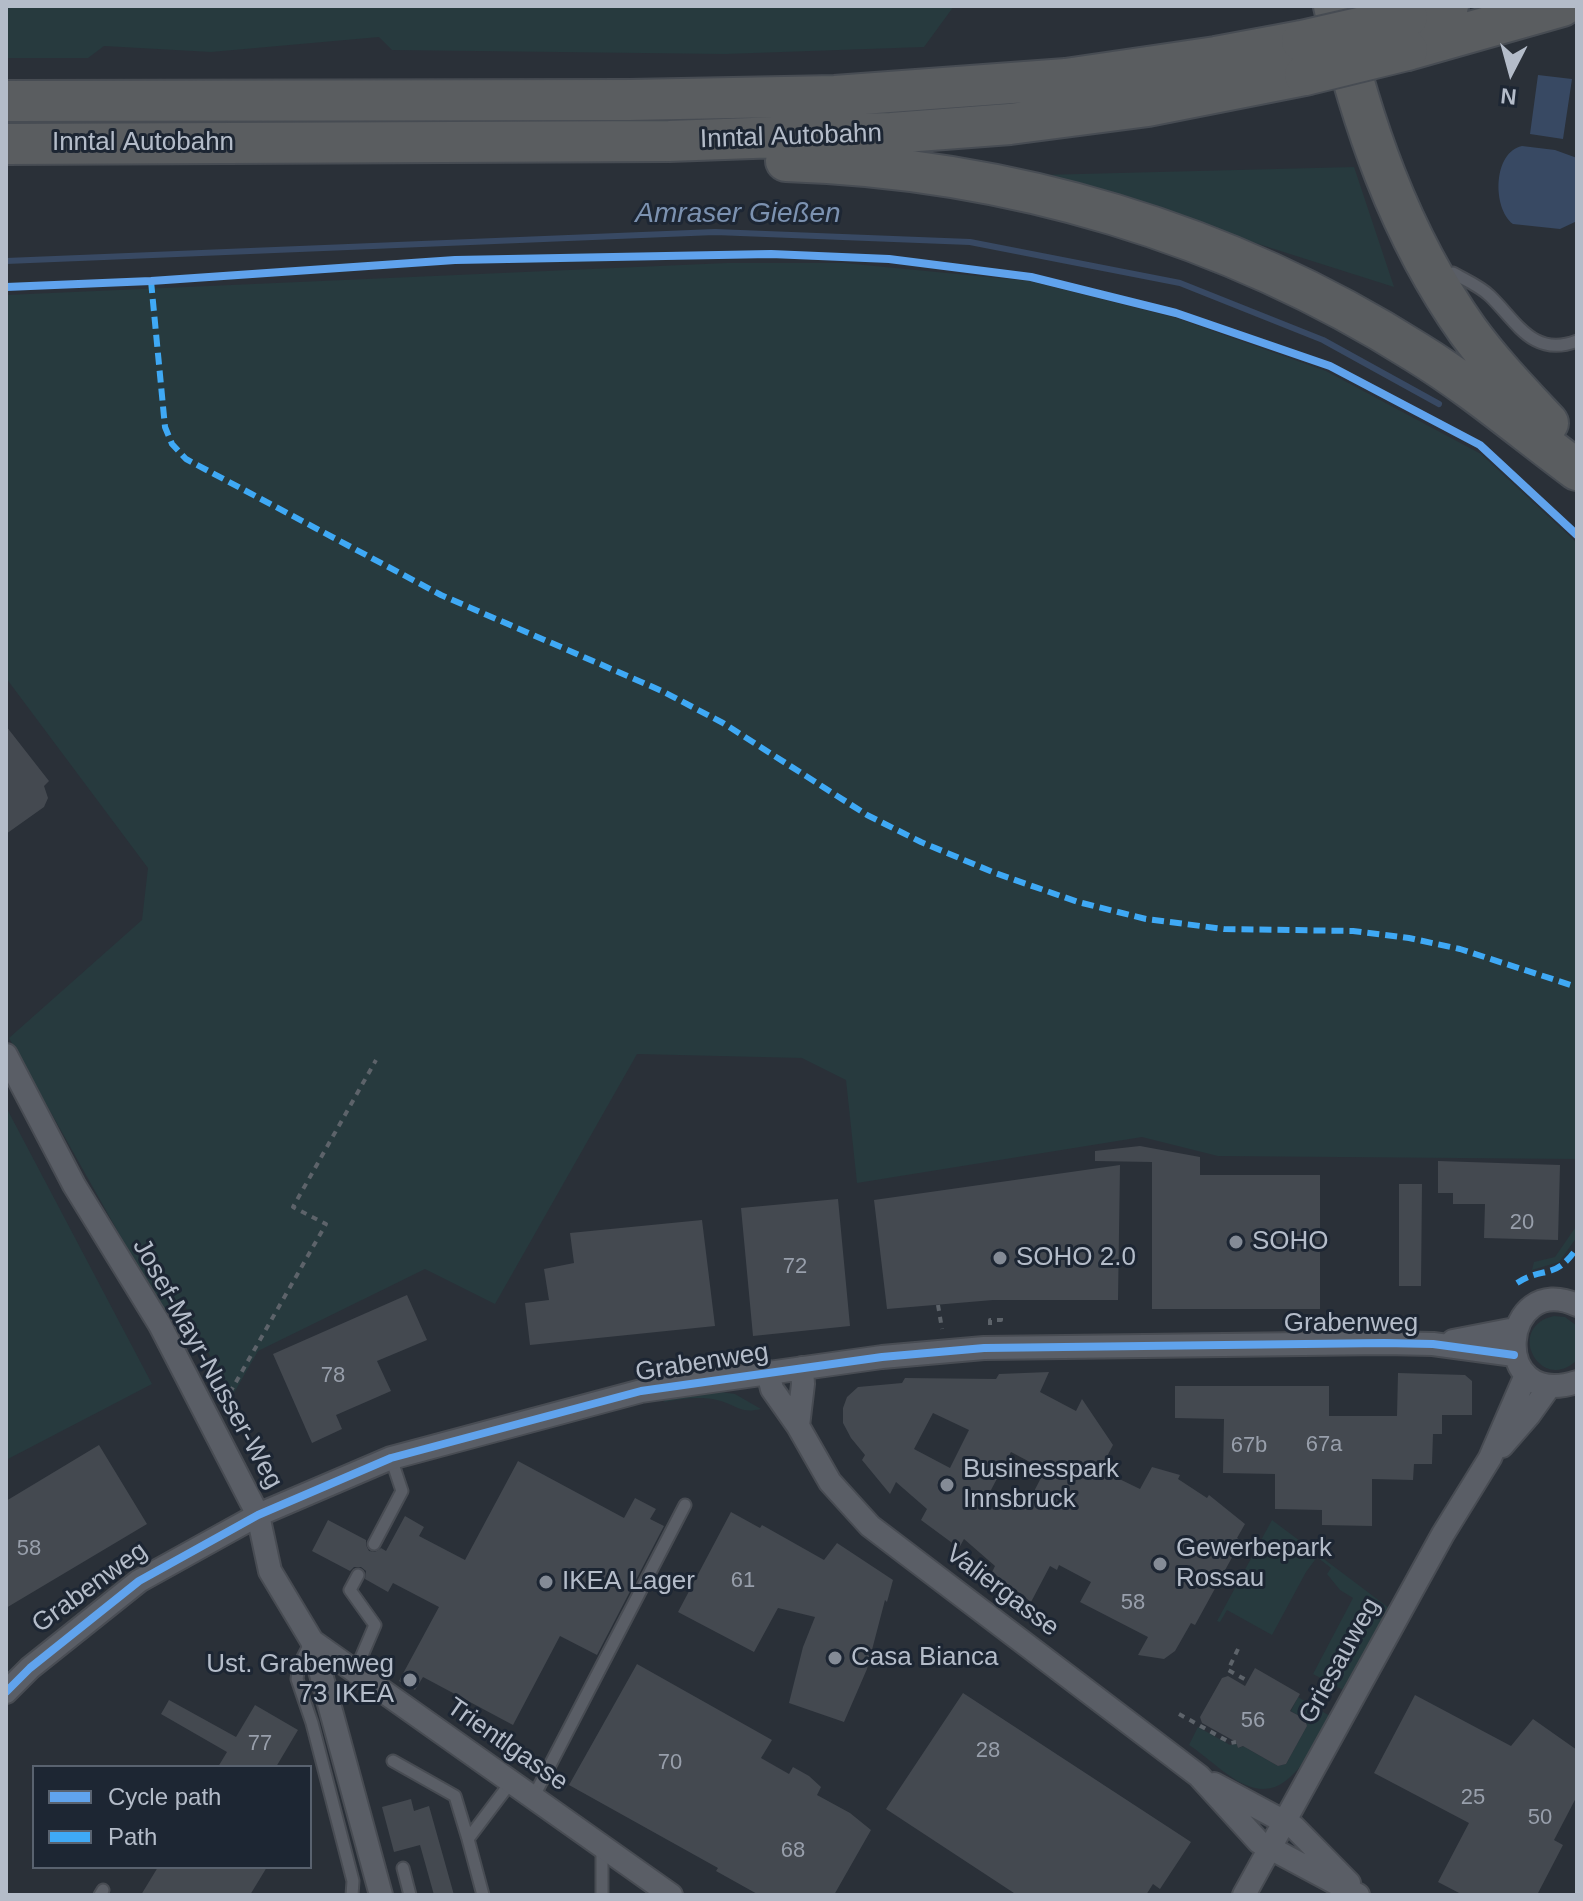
<!DOCTYPE html>
<meta charset="utf-8">
<style>
body{margin:0}
#map{position:relative;width:1583px;height:1901px;overflow:hidden;background:#2a3038;font-family:Arial,sans-serif}
canvas{display:block}
.frame{position:absolute;inset:0;border:8px solid #b4bcc9;pointer-events:none}
.legend{position:absolute;left:32px;top:1765px;width:280px;height:104px;box-sizing:border-box;background:#1d2633;border:2px solid #59626f;margin:0;padding:10px 14px;list-style:none;font-size:24px;color:#b4bcc9}
.legend li{display:flex;align-items:center;gap:16px;height:40px}
.legend b{width:40px;border:2px solid #59626f}
.north{position:absolute;left:1471px;top:32px;width:80px;height:80px;-webkit-text-stroke:6px #1d2633;paint-order:stroke;rotate:186deg;font-size:22px;font-weight:700;line-height:32px;text-align:center;color:#b4bcc9}
.north::after{content:'';display:block;margin:auto;width:28px;height:36px;background:#b4bcc9;clip-path:polygon(50% 0,100% 100%,50% 72%,0 100%)}
</style>
<div id="map">
<canvas width="1583" height="1901"></canvas>
<div class="frame"></div>
<ul class="legend">
<li><b style="height:10px;background:#60a3ed"></b>Cycle path</li>
<li><b style="height:10px;background:#3fa9f5"></b>Path</li>
</ul>
<div class="north">N</div>
</div>
<script>
const context = document.querySelector('canvas').getContext('2d');
context.lineJoin = 'round';
function fillPath(path, color) {
  context.fillStyle = color;
  context.fill(path, 'evenodd');
}
function trace(path, color, width, dash) {
  context.strokeStyle = color;
  context.lineWidth = width;
  context.lineCap = dash ? 'butt' : 'round';
  context.setLineDash(dash || []);
  context.stroke(path);
}
function write(font, color, halo, rows, align = 'center') {
  context.font = font + ' Arial,sans-serif';
  context.lineWidth = 6;
  context.setLineDash([]);
  context.textBaseline = 'middle';
  context.strokeStyle = halo;
  context.fillStyle = color;
  for (const [text, x, y, turn = 0] of rows) {
    context.save();
    context.translate(x, y);
    context.rotate((+turn || 0) * Math.PI / 180);
    context.textAlign = isNaN(turn) ? turn : align;
    if (halo) context.strokeText(text, 0, 0);
    context.fillText(text, 0, 0);
    context.restore();
  }
}
fillPath(new Path2D(`
 M6,6H954L924,47L725,54L392,50L379,37L211,52L104,46L88,58H8Z
 M1354,167L1394,287L1041,175Z
 M727,263H844L1029,281L1176,318L1326,371L1481,454L1577,543V1159L1218,1156L1142,1137L857,1183L846,1080L802,1058L637,1054L495,1304L425,1269L258,1351L231,1398L184,1304L163,1312L9,1038L142,920L148,868L6,678V295Z
 M6,1107L152,1384L6,1460Z
 M1577,1225V1237L1559,1262L1532,1270L1534,1262L1555,1257Z
 M1554,1316L1565,1317L1577,1326V1360C1541,1395 1504,1327 1554,1316Z
 M715,1391L735,1394L761,1409C740,1414 737,1405 717,1400C699,1396 681,1399 664,1402L667,1397Z
 M1272,1520L1389,1608L1343,1690L1313,1674L1353,1598L1340,1590L1327,1574L1331,1568L1317,1557L1306,1572L1272,1635L1227,1610L1220,1622L1217,1621Z
 M1298,1697L1330,1716C1313,1745 1290,1805 1246,1785C1228,1778 1206,1756 1189,1745L1198,1727L1230,1745L1237,1744L1238,1748L1248,1745V1749L1278,1766L1286,1764L1307,1726L1305,1719L1291,1711Z`), '#273a3e');
fillPath(new Path2D(`
 M1538,75L1572,79L1563,139L1530,134Z
 M1522,146L1555,150L1577,158V221L1560,229L1513,224C1492,208 1493,152 1522,146Z`), '#384963');
trace(new Path2D(`
 M6,261L715,232L970,242L1180,283L1323,340L1439,404`), '#384963', 6);
fillPath(new Path2D(`
 M6,726L49,781L44,786L48,798L44,807L6,834Z
 M1140,1146L1200,1157V1175H1320V1309H1152V1162L1095,1161V1151Z
 M1438,1161L1560,1165L1558,1240L1484,1238L1485,1204H1453V1193H1438Z
 M1120,1165L1118,1300H993L887,1309L874,1200Z
 M1399,1184H1422L1421,1286H1399Z
 M838,1199L850,1326L753,1336L741,1208Z
 M702,1220L715,1326L530,1345L525,1303L549,1300L544,1269L574,1263L570,1233Z
 M407,1295L427,1340L377,1361L391,1391L336,1415L342,1429L312,1443L273,1354Z
 M1049,1372L1040,1392L1076,1411L1082,1399L1113,1445L1102,1466L1111,1470L1109,1474L1140,1489L1152,1467L1180,1475L1178,1479L1207,1498L1209,1495L1245,1524L1237,1538L1241,1541L1195,1625L1191,1623L1175,1651L1164,1659L1138,1655L1148,1637L1080,1602L1091,1582L1059,1565L1057,1570L1050,1566L1031,1602L992,1572L995,1566L964,1539L959,1548L921,1520L927,1509L896,1482L890,1494L862,1460L865,1455L851,1438L843,1423V1408L847,1397L858,1387L902,1383L905,1378L996,1379L999,1374ZM933,1413L969,1430L950,1468L914,1449ZM1011,1452L1045,1470L1026,1507L991,1490Z
 M1398,1373L1465,1375L1472,1381V1415H1442V1434H1433L1432,1464H1414L1413,1480L1372,1479V1526L1322,1525V1510L1275,1509V1474L1223,1473L1224,1419L1175,1418V1386H1329V1416H1397Z
 M99,1445L147,1524L6,1608V1501Z
 M518,1461L624,1518L635,1498L656,1509L650,1519L664,1526L597,1655L560,1636L513,1725L423,1677L415,1690L399,1681L439,1607L393,1583L388,1592L365,1579L366,1571L361,1567H354L350,1571L312,1551L328,1520L366,1540V1545L369,1551L375,1552L381,1548L386,1551L405,1516L424,1527L419,1536L465,1560Z
 M731,1512L760,1528L762,1525L824,1560L837,1543L893,1580L887,1602L885,1600L867,1669L844,1722L789,1703L803,1647L815,1617L778,1608L754,1652L678,1612Z
 M637,1664L772,1740L761,1758L789,1774L793,1767L809,1776L821,1787L817,1795L850,1813L871,1830L834,1895H759L716,1871L718,1868L569,1785Z
 M1255,1668L1300,1694L1290,1711L1305,1719L1307,1726L1286,1764L1278,1766L1243,1746L1238,1748L1236,1742L1202,1723L1200,1717L1222,1678L1228,1676L1245,1686Z
 M963,1693L1191,1842L1160,1889L1153,1884L1146,1895H1017L886,1809Z
 M1415,1695L1511,1746L1533,1719L1577,1750V1796L1554,1840L1563,1845L1537,1895H1463L1438,1882L1469,1823L1374,1773Z
 M169,1700L236,1737L255,1705L298,1730L276,1767H218L227,1752L161,1714Z
 M411,1799L414,1811L429,1806L454,1895H434L420,1845L394,1852L382,1807Z
 M158,1867H267L250,1895H141Z`), '#444950');
const lane = new Path2D(`
 M1453,273C1465,280 1480,286 1490,296C1517,322 1533,358 1577,341
 M374,1544L402,1491L391,1458
 M311,1642L299,1665L297,1679L312,1723L353,1881L352,1895
 M355,1672L375,1625L350,1590L358,1575
 M393,1761L455,1796L468,1839
 M533,1798L685,1505
 M403,1868L410,1895
 M100,1895L103,1890
 M483,1895L468,1839L511,1782
 M602,1895V1847`);
const street = new Path2D(`
 M6,1055L74,1185L160,1325L258,1515L270,1571L312,1641L381,1895
 M1577,1305C1501,1270 1487,1411 1577,1382
 M1453,1341L1515,1329
 M768,1372L772,1389L798,1426L830,1482L870,1526L1199,1776L1259,1842L1358,1895
 M798,1426L803,1384L802,1368
 M1502,1446L1529,1415L1549,1387
 M312,1641L671,1895
 M6,1692L30,1668L139,1581L258,1515L391,1458L641,1391L882,1357L984,1348L1384,1343L1433,1344L1514,1355
 M1214,1784L1294,1827L1349,1883
 M1244,1895L1443,1534L1490,1458L1526,1375`);
const highway = new Path2D(`
 M1334,6C1361,121 1399,234 1468,331C1492,364 1520,393 1548,423
 M1407,17L1448,6
 M1407,50L1562,6
 M6,101L629,100L835,96L1066,79L1216,57L1302,41
 M6,144L669,141L891,133L1010,124L1148,106L1305,75
 M786,161C1008,168 1228,233 1416,352C1473,387 1523,430 1577,470`);
trace(lane, '#484c53', 15);
trace(street, '#484c53', 26);
trace(highway, '#474c53', 44);
trace(new Path2D(`
 M938,1305L942,1329
 M990,1325V1320H1001V1316
 M224,1403L326,1224L293,1207L376,1060
 M1238,1649L1228,1670L1248,1681
 M1179,1714L1231,1743L1236,1742`), '#5d636a', 4, [6, 6]);
trace(lane, '#5a5e66', 11);
trace(street, '#5a5e66', 22);
trace(highway, '#5a5d60', 40);
const highwayBridge = new Path2D(`
 M1302,41L1407,17
 M1305,75L1407,50`);
trace(highwayBridge, '#474c53', 44, []);
trace(highwayBridge, '#5a5d60', 40);
trace(new Path2D(`
 M151,281L165,427L172,444L186,459L441,595L662,691L723,723L867,815L921,842L995,873L1078,902L1146,919L1224,929L1353,931L1409,938L1460,949L1577,987
 M1517,1283C1546,1265 1554,1281 1577,1248`), '#3fa9f5', 6, [12, 6]);
trace(new Path2D(`
 M6,287L151,281L455,260L771,254L889,259L1031,277L1176,313L1330,366L1480,445L1577,535
 M6,1692L30,1668L139,1581L258,1515L391,1458L641,1391L882,1357L984,1348L1384,1343L1433,1344L1514,1355`), '#60a3ed', 8);
for (const [x, y, r, color] of [
 [1236,1242,8,"#848b96"],
 [1000,1258,8,"#848b96"],
 [947,1485,8,"#848b96"],
 [1160,1564,8,"#848b96"],
 [546,1582,8,"#848b96"],
 [835,1658,8,"#848b96"],
 [410,1680,8,"#848b96"]
]) {
  const dot = new Path2D();
  dot.arc(x, y, r, 0, 2 * Math.PI);
  context.fillStyle = color;
  context.fill(dot);
  trace(dot, '#1d2633', 3);
}
write('22px', '#989fab', null, [
 ["20",1522,1223],
 ["72",795,1267],
 ["78",333,1376],
 ["67a",1324,1445],
 ["67b",1249,1446],
 ["58",29,1549],
 ["61",743,1581],
 ["58",1133,1603],
 ["56",1253,1721],
 ["77",260,1744],
 ["28",988,1751],
 ["70",670,1763],
 ["25",1473,1798],
 ["50",1540,1818],
 ["68",793,1851]
]);
write('26px', '#b4bcc9', '#1d2633', [
 ["Inntal Autobahn",791,137,-2],
 ["Inntal Autobahn",143,143],
 ["Grabenweg",1351,1324],
 ["Grabenweg",702,1363,-9],
 ["Josef-Mayr-Nusser-Weg",207,1364,61],
 ["Grabenweg",90,1588,-36],
 ["Valiergasse",1002,1591,37],
 ["Griesauweg",1340,1661,-61],
 ["Trientlgasse",507,1745,35]
]);
write('26px', '#b4bcc9', '#1d2633', [
 ["SOHO",1252,1242],
 ["SOHO 2.0",1016,1258],
 ["Businesspark",963,1470],
 ["Innsbruck",963,1500],
 ["Gewerbepark",1176,1549],
 ["Rossau",1176,1579],
 ["IKEA Lager",562,1582],
 ["Casa Bianca",851,1658],
 ["Ust. Grabenweg",394,1665,"right"],
 ["73 IKEA",394,1695,"right"]
], 'left');
write('italic 28px', '#7c92b1', '#1d2633', [
 ["Amraser Gießen",738,214]
]);
</script>
